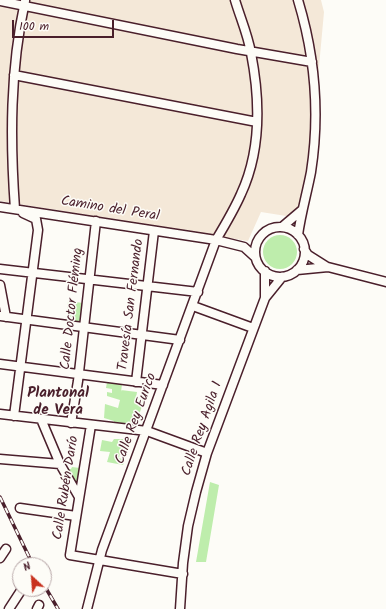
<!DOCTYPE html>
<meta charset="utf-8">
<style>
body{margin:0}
#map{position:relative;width:386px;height:609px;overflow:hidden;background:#fdfcf7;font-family:Kalam,sans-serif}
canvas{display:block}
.north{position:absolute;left:12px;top:557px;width:40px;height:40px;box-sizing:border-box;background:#fdfcf7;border:1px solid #b5a4a5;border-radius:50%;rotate:334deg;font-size:11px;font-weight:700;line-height:16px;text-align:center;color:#4a1f2b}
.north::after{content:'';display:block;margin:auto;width:14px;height:18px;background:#c8321e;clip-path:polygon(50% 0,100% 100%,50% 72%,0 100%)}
.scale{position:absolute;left:12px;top:20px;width:102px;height:18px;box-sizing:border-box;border:2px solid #4a1f2b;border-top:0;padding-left:5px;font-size:12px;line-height:14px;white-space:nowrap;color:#4a1f2b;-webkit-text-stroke:3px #fdfcf7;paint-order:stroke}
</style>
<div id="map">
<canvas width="386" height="609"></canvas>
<div class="north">N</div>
<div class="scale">100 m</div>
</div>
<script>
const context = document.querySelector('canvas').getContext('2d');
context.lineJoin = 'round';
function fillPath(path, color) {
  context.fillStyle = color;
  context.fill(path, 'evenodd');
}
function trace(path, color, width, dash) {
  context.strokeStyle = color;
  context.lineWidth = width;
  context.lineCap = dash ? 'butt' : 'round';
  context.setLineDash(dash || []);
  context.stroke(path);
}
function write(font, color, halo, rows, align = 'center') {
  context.font = font + ' Kalam,sans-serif';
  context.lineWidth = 3;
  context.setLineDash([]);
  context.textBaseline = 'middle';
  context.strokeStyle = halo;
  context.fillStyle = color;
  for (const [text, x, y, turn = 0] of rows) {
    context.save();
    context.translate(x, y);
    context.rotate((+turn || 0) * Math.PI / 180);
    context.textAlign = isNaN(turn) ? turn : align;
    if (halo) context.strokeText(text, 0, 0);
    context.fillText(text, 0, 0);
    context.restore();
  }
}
fillPath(new Path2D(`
 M0,0H321L324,12L305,219L261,212L248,241L0,201Z`), '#f4e8d8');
fillPath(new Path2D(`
 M263 252a17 17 0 1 1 34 0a17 17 0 1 1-34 0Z
 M68,301L83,303L81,324L71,322V317L67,316Z
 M107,382L122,384L121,392V390L137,392L136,398L144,400L135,427L114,425V421L104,418L105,404L118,408L120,400L107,396V392L112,393V389L106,388Z
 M114,439H123L119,458L125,460L123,465L107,462L110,452L100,451L102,440L112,442Z
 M72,467L80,468L76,487L66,469H71Z
 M210,482L219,485L206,562H196Z`), '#beedac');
const minor = new Path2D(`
 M298,0C315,56 320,114 311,172C307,193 301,213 298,235
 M0,1L237,49L312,62
 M14,75L257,122
 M0,207L216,240L244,247L255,257
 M15,209C10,139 10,70 25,1
 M282,227L302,210
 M255 252a25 25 0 1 1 50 0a25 25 0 1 1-50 0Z
 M304,249L308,255L327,267
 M0,269L198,292
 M297,270L328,267L386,282
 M265,271V297
 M0,285L6,317
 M193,306L253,328
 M0,316L180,340
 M0,364L163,385
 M136,382L154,231
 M0,414L147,431L207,453
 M14,416L38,230L36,219L23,213
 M41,419L60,464L79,497
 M71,423L78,381L96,221
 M91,425L70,555L183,574
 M0,459L60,464
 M20,508L76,516
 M0,558L6,549
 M9,609L22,589
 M37,609L39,605
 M87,609L102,550L216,240C225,225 234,210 241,194C261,151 260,99 251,53C248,35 240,17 235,0
 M180,609L183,563L188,526L196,492L207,453L265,298L282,277`);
trace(minor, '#4a1f2b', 11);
trace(minor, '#fdfcf7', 8);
const rail = new Path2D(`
 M0,497L33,565
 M44,585L58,609`);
trace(rail, '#4a1f2b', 3.5);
trace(rail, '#fdfcf7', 2, [6]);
write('14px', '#4a1f2b', '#fdfcf7', [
 ["Camino del Peral",110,210,9],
 ["Travesía San Fernando",132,305,-83],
 ["Calle Doctor Fléming",73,309,-84],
 ["Calle Rey Eurico",137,419,-70],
 ["Calle Rey Agila I",203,429,-71],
 ["Calle Rubén Darío",67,488,-81]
]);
write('bold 15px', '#4a1f2b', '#fdfcf7', [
 ["Plantonal",58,394],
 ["de Vera",58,411]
]);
</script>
